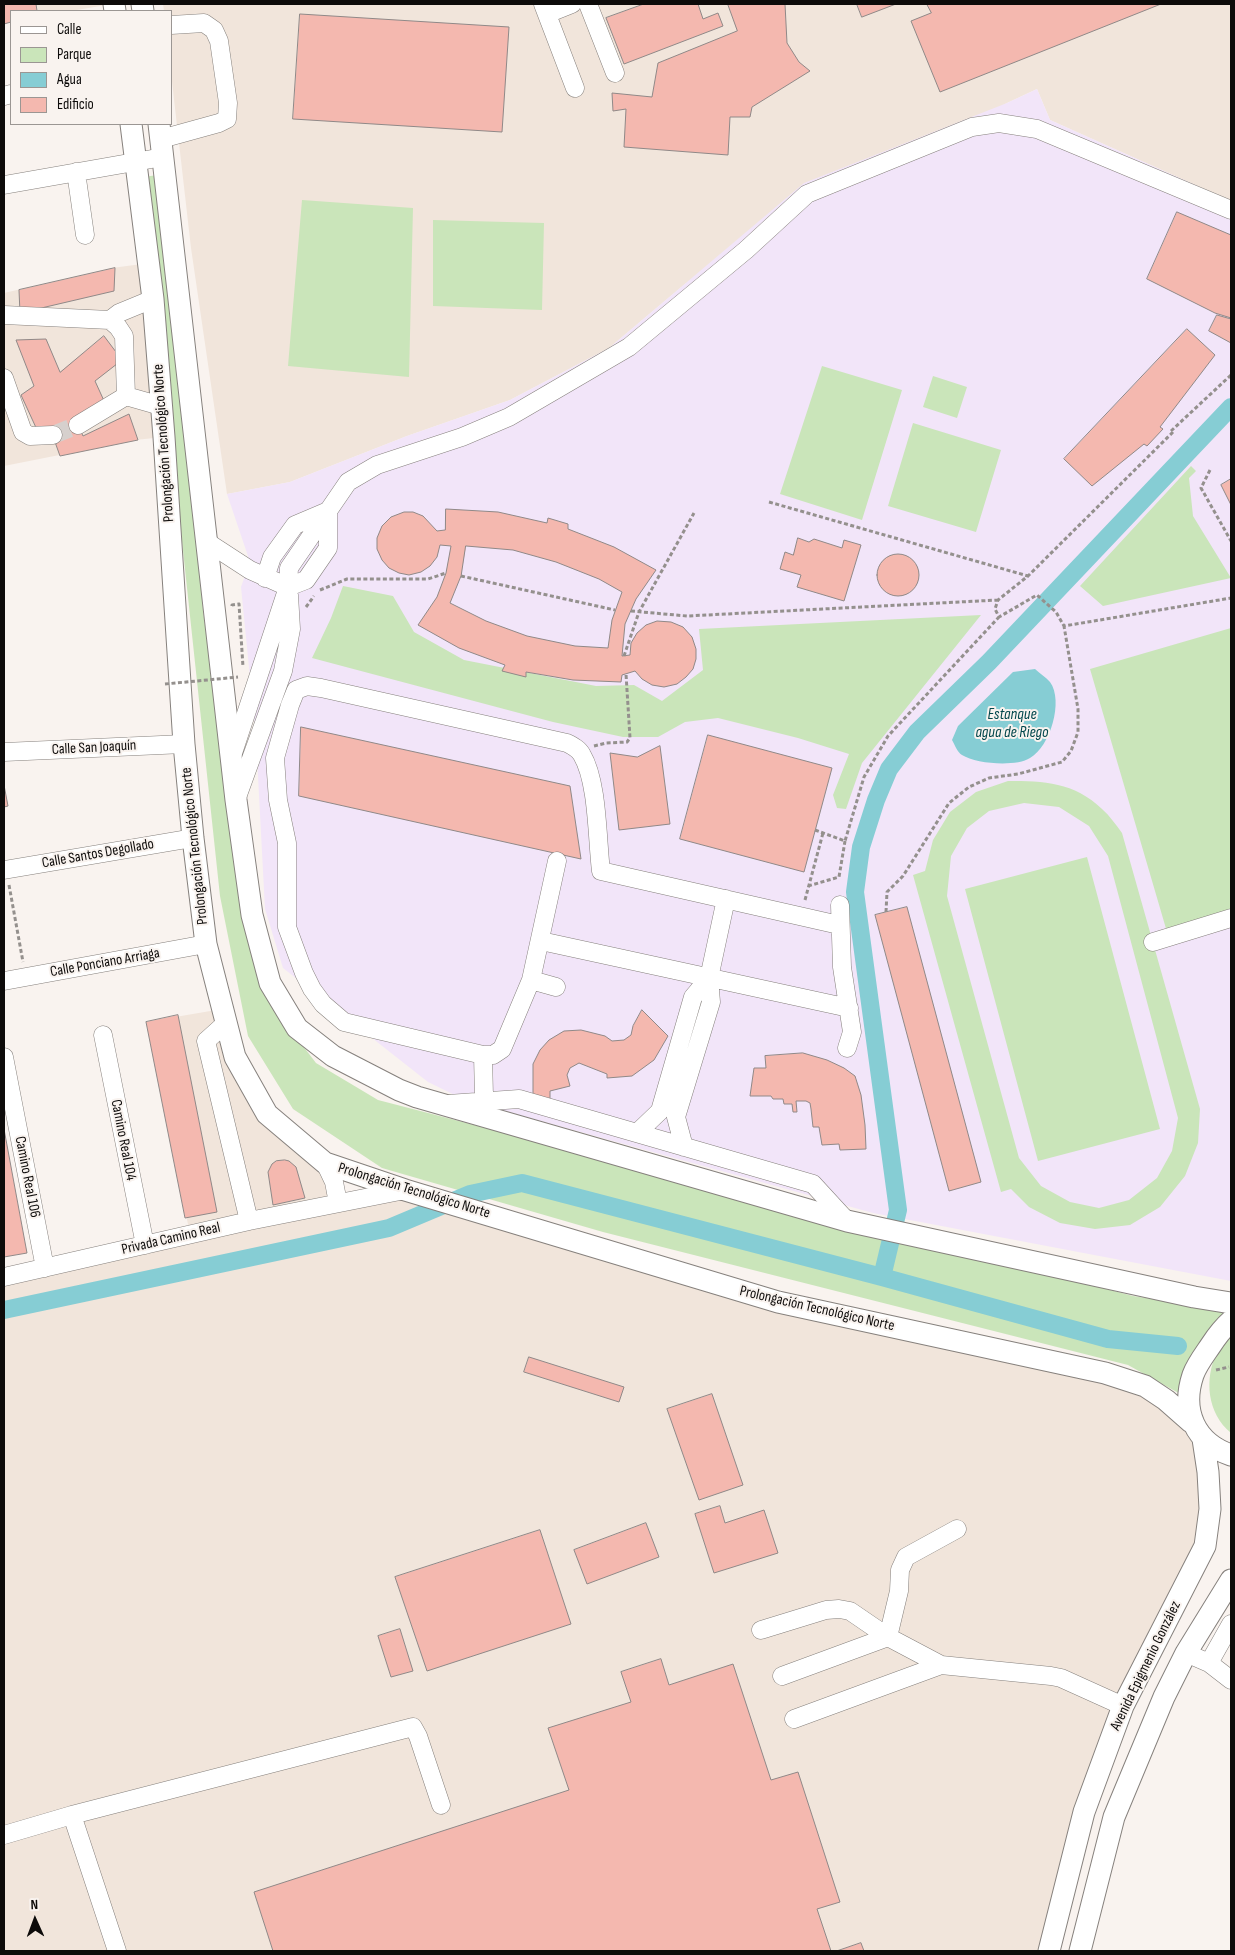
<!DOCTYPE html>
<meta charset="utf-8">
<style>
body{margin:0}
#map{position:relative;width:1235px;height:1955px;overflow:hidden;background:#f9f3ef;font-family:"Sofia Sans Condensed",sans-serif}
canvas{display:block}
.frame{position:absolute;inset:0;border:5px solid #0d0b0a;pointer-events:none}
.legend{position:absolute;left:10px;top:10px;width:162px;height:115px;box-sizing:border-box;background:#f9f3ef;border:1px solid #9b9693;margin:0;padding:6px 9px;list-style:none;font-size:15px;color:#0d0b0a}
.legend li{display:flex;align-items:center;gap:10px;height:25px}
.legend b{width:25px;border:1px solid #9b9693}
.north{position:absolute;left:10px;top:1895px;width:50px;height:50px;-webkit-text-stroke:4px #f9f3ef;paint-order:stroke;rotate:358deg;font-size:14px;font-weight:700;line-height:20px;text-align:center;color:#0d0b0a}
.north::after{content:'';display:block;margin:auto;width:18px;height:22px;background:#0d0b0a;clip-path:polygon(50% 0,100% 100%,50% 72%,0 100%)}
</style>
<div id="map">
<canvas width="1235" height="1955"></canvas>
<div class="frame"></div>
<ul class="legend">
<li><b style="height:6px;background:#fff"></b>Calle</li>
<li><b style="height:14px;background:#cae5ba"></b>Parque</li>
<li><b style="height:14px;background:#86cdd4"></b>Agua</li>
<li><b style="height:14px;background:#f4b8af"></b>Edificio</li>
</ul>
<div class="north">N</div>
</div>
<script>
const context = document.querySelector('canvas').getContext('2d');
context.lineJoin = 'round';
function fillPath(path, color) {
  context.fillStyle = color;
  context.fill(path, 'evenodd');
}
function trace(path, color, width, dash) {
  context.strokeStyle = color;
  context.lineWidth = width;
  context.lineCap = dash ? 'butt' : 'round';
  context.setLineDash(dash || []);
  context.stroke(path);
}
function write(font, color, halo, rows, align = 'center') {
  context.font = font + ' "Sofia Sans Condensed",sans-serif';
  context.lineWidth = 4;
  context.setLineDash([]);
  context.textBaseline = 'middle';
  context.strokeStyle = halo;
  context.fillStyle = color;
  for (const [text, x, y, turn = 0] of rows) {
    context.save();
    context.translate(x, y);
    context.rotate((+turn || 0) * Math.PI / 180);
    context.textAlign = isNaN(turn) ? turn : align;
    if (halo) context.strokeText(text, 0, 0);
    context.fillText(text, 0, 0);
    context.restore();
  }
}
fillPath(new Path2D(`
 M4,4H112L71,11H11V22L4,24Z
 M163,4H1231V201L1050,120L1037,89L1007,103L685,284L609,348L510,400L407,436L290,482L227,494L191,248L171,73V11H164Z
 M149,263L164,437L135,440L4,466V293L112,268Z
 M222,1009L267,1114L325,1163L338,1203L405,1190L778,1302L1145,1386L1203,1439L1205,1546L1123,1706L1049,1951H4V1277L190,1234L146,1022Z`), '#f1e5db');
fillPath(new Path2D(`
 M1037,89L1050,120L1231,201V1281L873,1213L465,1100L428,1082L283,968L265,909L256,738L241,587L250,562L227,494L290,482L407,436L510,400L609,348L804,183L1007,103Z`), '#f2e5f9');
fillPath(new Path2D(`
 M158,175L189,431L203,610L213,688L240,866L267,999L316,1063L378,1100L1133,1296L1231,1311L1184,1396L1128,1365L603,1232L382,1168L293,1109L248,1036L220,896L143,177Z
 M302,200L413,208L409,377L288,366Z
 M433,220L544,223L542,310L433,306Z
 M822,366L902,390L862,520L780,494Z
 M933,376L967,387L957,418L923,407Z
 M913,423L1001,450L976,532L888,506Z
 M1191,466L1196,471L1189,478L1193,516L1231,578L1103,606L1080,586Z
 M343,586L393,596L414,632L464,660L596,686L634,685L662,701L703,670L699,629L981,615L862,763L846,809L837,808L833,795L849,754L798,738L718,718L685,722L658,737H623L553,722L312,658L331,618Z
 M1231,628V913L1167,932L1090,669Z
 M1008,781C1044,781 1074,782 1102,809C1110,816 1116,825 1122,833L1200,1109L1198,1143L1185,1176L1160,1207L1130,1225L1095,1229L1060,1223L1029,1207L1011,1189L1001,1192L913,875L925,871L933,840L950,812L976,792ZM1024,803L1059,807L1089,826L1108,856L1178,1118L1172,1151L1157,1178L1129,1200L1099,1208L1070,1202L1041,1186L1019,1158L947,896L951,856L967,828L989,811Z
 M1087,857L1160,1129L1038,1161L965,889Z
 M1231,1334V1433C1207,1413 1204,1379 1217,1352C1220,1345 1226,1339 1231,1334Z`), '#cae5ba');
fillPath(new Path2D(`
 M1035,669C1039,673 1046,677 1050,682C1064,701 1050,747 1030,758C1016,767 976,764 962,755C957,752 955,745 952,740L958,726L1013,672Z`), '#86cdd4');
trace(new Path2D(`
 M882,1277L898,1210L855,892L861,847L876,800L889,769L917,732L989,662L1231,407
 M4,1310L389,1228L470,1194L522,1183L882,1277L1108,1339L1178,1346`), '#86cdd4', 18);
const building = new Path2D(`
 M4,4H36L37,11H11V22L4,24Z
 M644,4H698L703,19L718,13L723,26L624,64L606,18Z
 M728,4H785L787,43L799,62L810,71L752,107L750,117H730L728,155L624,147L626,109L613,111L612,93L652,97L658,63L737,31Z
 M857,4H896L862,17Z
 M927,4H1161L940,92L911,21L931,13Z
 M300,14L509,27L502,132L293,119Z
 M1177,212L1231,235V318L1215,313L1147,279Z
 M115,268L114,291L20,313L19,290Z
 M1217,315L1231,319V343L1209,331Z
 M1187,329L1215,355L1160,427L1163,429L1147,446L1144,444L1092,486L1064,459Z
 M104,336L122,360L95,381L105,403L78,425L83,436L129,414L138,440L60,456L50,428L38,432L21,395L34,386L16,340L46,339L60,372Z
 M1231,479V505L1221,485Z
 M446,509L498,512L547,523L548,518L568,524V529L614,547L656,570L636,599L625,624L622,656L630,655L631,643L637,633L646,625L657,621L671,622L683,627L692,637L696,649V659L693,669L686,677L677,684L664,687L652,685L642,679L635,671L622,675L621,682L573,680L526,672V677L502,671L505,665L459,648L418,625L437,597L446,573L451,546L440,545L437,557L430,566L421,572L409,575L399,573L389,568L382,560L377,549V538L382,526L391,517L404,512H413L423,516L437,531L445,530ZM466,546L513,550L556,562L599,579L622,592L612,620L608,648L575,646L527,636L486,621L450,603L461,576Z
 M798,538L809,542L814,539L842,548L844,540L861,545L844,601L797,587L801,575L780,569L785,552L793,555Z
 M877 575a21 21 0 1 1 42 0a21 21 0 1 1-42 0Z
 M301,727L570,786L581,859L299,796Z
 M708,735L832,768L804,872L680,839Z
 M660,746L670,824L619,830L610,753L637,757Z
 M4,785L8,806L4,807Z
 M907,907L981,1182L949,1191L875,915Z
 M642,1010L668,1036L654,1060L632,1076L607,1078V1074L579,1063L570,1068L567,1075L570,1086L550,1091V1102L533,1101V1064L540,1050L549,1040L564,1031L581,1030L605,1036L612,1041L624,1040L631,1035L633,1026Z
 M178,1015L217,1212L185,1218L146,1022Z
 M803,1053L827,1060L844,1068L855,1076L861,1095L865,1125L866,1149L840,1150L839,1144L822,1145L819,1127H813L811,1109L810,1103L806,1101H796L797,1112H793L792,1104H784L783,1099H773L771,1096H750L754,1068H766L765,1056Z
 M4,1129L27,1253L4,1257Z
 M285,1160L289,1161L296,1167L305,1198L273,1205L268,1172L272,1164L276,1161Z
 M529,1357L624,1387L619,1402L524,1372Z
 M712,1394L743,1485L699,1500L667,1409Z
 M720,1506L725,1523L764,1510L778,1553L714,1573L695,1514Z
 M646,1523L659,1557L587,1584L574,1550Z
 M540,1530L571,1624L427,1671L395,1577Z
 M400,1629L413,1671L391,1677L378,1636Z
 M661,1659L669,1685L733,1664L771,1780L798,1772L840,1902L817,1909L831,1951H273L254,1892L569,1790L548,1728L631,1702L621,1672Z
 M861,1943L864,1951H837Z`);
fillPath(building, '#f4b8af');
trace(building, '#908988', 1);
trace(new Path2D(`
 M53,435L78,425`), '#d6d0cd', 18, [18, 9]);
const minor = new Path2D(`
 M543,4L575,88
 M588,4L615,73
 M547,14L572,4
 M4,96L11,94
 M161,139L219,123L227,119L228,103L219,41L214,30L204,23L171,25
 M76,172L85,235
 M4,185L163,157
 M4,315L110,320L119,313L153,299
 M110,320L118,327L124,336L126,396
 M4,378L23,432L30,436L53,435
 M78,425L126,396L161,406
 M207,542L250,570L288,587L306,580L328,548V511
 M265,578L272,557L295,525L328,511
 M4,752L184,744
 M232,756L288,587L289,568L348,482L377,465L462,437L509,417L629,347L746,250L807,194L972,127L999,123L1037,129L1231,210
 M236,800L283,671L291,629L289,595
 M557,861L531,980L502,1049L493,1055H483L344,1022L323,1004L312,989L304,973L287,927V843L278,800L275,758L290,705L296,690L307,686L321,688L567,743C573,746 579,749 582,755C598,782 597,839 601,871L839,925
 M4,870L193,838
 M840,905L842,967L852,1032L847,1048
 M541,941L849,1008
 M1153,942L1231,918
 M531,980L556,987
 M4,981L206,944
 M226,1023L206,1041L249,1221
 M103,1035L145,1245
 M483,1055L484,1097L487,1112
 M4,1057L45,1268
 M448,1104L519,1099L813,1184L847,1221
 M637,1133L660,1111L693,997L709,978
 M684,1147L676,1117L711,1002L709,978L726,899
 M325,1163L334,1182L338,1203
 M4,1277L249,1221L405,1190
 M761,1630L826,1610L839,1609L850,1611L888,1637L941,1665L1051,1676L1061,1678L1123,1706
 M1186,1653L1209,1663L1231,1680
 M1209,1663L1231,1624
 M782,1676L888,1637L899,1591L900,1570L906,1557L957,1529
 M794,1719L941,1665
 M72,1815L117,1951
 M4,1835L72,1815L413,1727L418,1736L441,1805`);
const major = new Path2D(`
 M114,4L115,11
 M142,4L143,11
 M131,124L153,299L164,437L184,744L193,838L206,944L235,1057L267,1114L325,1163L405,1190L778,1302L1105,1373L1145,1386L1166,1400L1191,1422
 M159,124L236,800L252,915L270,983L297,1028L333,1056L399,1090L417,1097L847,1221L1194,1297L1231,1303
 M1231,1321C1223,1328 1217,1336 1211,1345C1205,1354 1197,1364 1193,1375C1181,1411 1195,1443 1231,1455
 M1049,1951L1084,1812L1123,1706L1205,1546L1210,1509L1208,1472L1203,1439
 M1080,1951L1114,1817L1164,1697L1186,1653L1231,1580`);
trace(minor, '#86817d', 19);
trace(major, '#86817d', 23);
trace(new Path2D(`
 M1171,431L1231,375
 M1173,432L1028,576L998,600L995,609L999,617L1037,595L1056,612L1064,626L1231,598
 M1210,470L1201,488L1231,541
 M769,502L1028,576
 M461,576L615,610
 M320,590L347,579H428L446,573
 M232,606V605L239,604L243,667
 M306,607L314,596
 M631,611L687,616L998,600
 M624,656L639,612L694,513
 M594,746L606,743L627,742L630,738L626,674
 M815,830L845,841L864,777L888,736L999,617
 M9,885L23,962
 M808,886L839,877L845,841
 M805,900L823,833
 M886,912L887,892L903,876L949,803L969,787L989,778L1018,774L1062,762L1071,751L1078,732V709L1064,626
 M1216,1370L1229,1367`), '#94908d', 3, [4, 2.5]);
trace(minor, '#fff', 18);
trace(major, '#fff', 21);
trace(new Path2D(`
 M165,684L238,677`), '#94908d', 3, [4, 2.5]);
write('15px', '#0d0b0a', '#f9f3ef', [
 ["Prolongación Tecnológico Norte",164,443,-94],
 ["Calle San Joaquín",94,748,-3],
 ["Prolongación Tecnológico Norte",195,846,-96],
 ["Calle Santos Degollado",98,854,-10],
 ["Calle Ponciano Arriaga",105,963,-10],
 ["Camino Real 104",123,1140,79],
 ["Camino Real 106",27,1177,79],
 ["Prolongación Tecnológico Norte",414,1191,17],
 ["Privada Camino Real",171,1239,-13],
 ["Prolongación Tecnológico Norte",817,1309,13],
 ["Avenida Epigmenio González",1146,1666,-64]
]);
write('italic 16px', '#01464b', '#f9f3ef', [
 ["Estanque",1012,715],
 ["agua de Riego",1012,733]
]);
</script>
